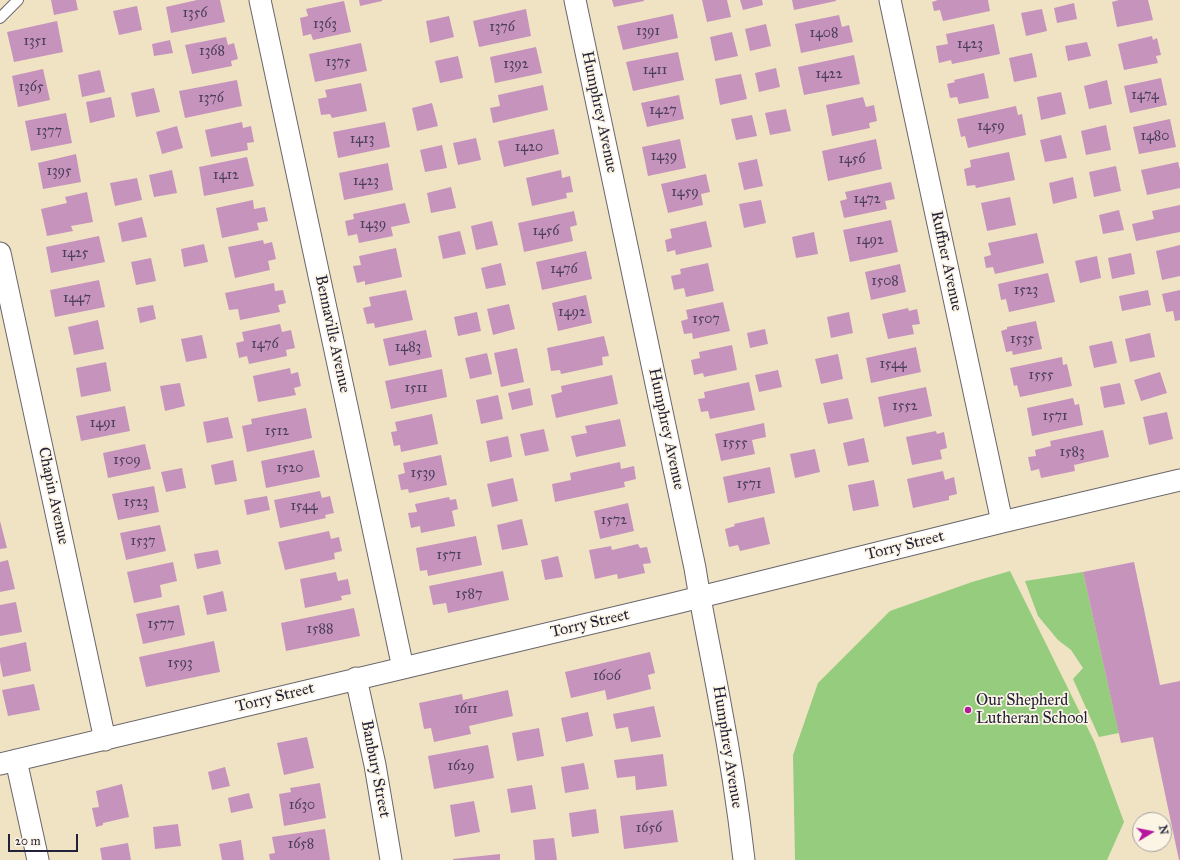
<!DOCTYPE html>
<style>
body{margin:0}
#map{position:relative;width:1180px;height:860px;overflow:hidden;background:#f0e3c4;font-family:"IM FELL Great Primer",serif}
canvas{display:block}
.north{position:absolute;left:1132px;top:812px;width:40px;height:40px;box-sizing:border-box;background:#fcf5e5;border:1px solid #a5a1a1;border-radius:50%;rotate:80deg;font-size:11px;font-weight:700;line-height:16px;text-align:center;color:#22223b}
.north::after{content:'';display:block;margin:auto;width:14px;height:18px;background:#b5179e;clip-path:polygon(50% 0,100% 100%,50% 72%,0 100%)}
.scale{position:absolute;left:8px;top:834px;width:70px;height:18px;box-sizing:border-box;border:2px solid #22223b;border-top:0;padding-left:5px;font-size:12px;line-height:14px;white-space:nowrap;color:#22223b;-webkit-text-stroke:3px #fcf5e5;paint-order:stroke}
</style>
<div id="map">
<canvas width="1180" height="860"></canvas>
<div class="north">N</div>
<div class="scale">20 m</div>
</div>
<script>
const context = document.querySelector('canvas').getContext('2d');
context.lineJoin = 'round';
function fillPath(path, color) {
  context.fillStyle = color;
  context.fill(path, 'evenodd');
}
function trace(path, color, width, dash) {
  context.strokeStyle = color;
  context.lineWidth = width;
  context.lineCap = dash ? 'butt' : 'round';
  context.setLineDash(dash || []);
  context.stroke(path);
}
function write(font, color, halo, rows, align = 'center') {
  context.font = font + ' "IM FELL Great Primer",serif';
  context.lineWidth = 3.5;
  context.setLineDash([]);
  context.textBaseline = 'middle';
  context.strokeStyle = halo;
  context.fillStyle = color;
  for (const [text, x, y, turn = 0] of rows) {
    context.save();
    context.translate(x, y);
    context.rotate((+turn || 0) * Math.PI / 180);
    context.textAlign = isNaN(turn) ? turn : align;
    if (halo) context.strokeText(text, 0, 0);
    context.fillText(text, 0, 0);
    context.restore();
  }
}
fillPath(new Path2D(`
 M1010,571L1095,743L1124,822L1107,860H795L793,755L818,683L890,611L972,582Z
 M1083,572L1119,733L1099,737L1073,679L1083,668L1071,650L1058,640L1038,616L1025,581Z`), '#95cc7e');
fillPath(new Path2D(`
 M51,0H76L78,10L54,15Z
 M197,0H220L225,22L171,33L166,7Z
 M359,0H382V1L360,6Z
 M612,0H644V1L614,7Z
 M702,0H727L731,17L707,22Z
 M740,0H762L763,5L743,10Z
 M792,0H836V1L794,10Z
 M938,0H988L990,11L943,21L940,10L934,11L932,2Z
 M1119,0H1148L1153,20L1117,27L1112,2Z
 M344,1L351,32L313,40L311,34L303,36L300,18L308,16L306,9Z
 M1074,3L1077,19L1057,23L1054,8Z
 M137,6L142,30L119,35L113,11Z
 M526,9L531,36L479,47L473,21Z
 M1042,9L1047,31L1026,36L1021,13Z
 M673,14L678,38L623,50L617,26Z
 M839,15L842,27L849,25L853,42L801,53L795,24Z
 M449,16L454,37L430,43L426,21Z
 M57,21L63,52L14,62L7,32Z
 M766,24L771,46L750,51L745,29Z
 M994,24L1000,54L952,64L951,60L939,63L936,46L948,44L946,34Z
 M732,32L738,56L715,61L710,37Z
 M1152,36L1153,40L1157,38L1161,55L1156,56L1158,63L1124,70L1118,44Z
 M226,37L228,45L234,43L238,59L231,61L232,66L192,74L185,45Z
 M170,40L173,53L154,56L152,44Z
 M1087,42L1091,56L1068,61L1065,46Z
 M361,43L367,71L315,82L309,54Z
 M536,47L542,73L495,83L490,57Z
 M678,52L684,80L633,91L626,62Z
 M1032,53L1037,77L1014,82L1009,58Z
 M854,55L860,84L804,95L798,67Z
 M458,56L463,78L440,83L435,61Z
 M776,68L780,87L759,92L755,73Z
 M43,69L50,100L18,107L12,76Z
 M100,70L105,92L82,97L78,75Z
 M984,73L989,98L959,104L957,97L950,98L947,84L955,82L954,80Z
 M741,74L747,99L720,105L715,79Z
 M1161,78L1167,105L1130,113L1124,86Z
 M237,80L242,106L185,118L179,91Z
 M1107,80L1112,104L1089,109L1084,86Z
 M361,83L367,111L332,118L330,114L321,115L318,99L327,97L325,90Z
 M543,85L548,110L493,123L490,108L500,106L498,95Z
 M154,88L160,112L136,117L131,93Z
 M1061,92L1066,114L1041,120L1037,97Z
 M679,95L684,119L647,127L641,103Z
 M111,97L115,117L90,123L86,102Z
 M863,97L866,107L874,105L877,121L869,123L870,128L832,136L826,105Z
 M432,103L438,126L417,131L412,108Z
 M1016,106L1018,115L1022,114L1026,135L968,148L965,136L961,137L957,119Z
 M786,109L791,131L770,135L765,113Z
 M66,113L72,143L31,151L25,121Z
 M752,115L757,136L736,140L731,119Z
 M1170,119L1176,147L1139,154L1133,127Z
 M242,122L243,128L251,126L254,142L247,143L248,150L211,157L205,130Z
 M385,122L390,147L338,158L333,132Z
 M1106,125L1111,150L1086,155L1081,131Z
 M177,126L183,148L162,154L156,132Z
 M554,129L559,154L504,167L498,141Z
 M1061,135L1067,158L1045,162L1040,140Z
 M476,138L481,160L458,165L453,143Z
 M680,139L686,168L648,176L642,147Z
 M876,139L882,169L828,181L822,151Z
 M442,145L447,168L425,172L420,150Z
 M1009,152L1015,180L976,188L975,185L967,186L964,169L971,167L970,160Z
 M76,154L81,182L43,189L38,163Z
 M247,157L254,186L204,196L199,167Z
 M757,159L763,186L744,190L738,163Z
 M1178,162L1180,170V188L1147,195L1141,170Z
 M388,163L393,190L344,200L339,173Z
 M1116,166L1121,191L1094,197L1089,172Z
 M172,170L177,193L154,197L149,175Z
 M561,170L562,178L570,176L573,192L566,193L567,198L532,206L526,178Z
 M706,174L710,192L701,194L703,205L668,213L661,184Z
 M1073,177L1077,198L1053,204L1049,183Z
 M137,178L142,200L115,206L110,183Z
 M891,182L895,199L885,201L887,209L844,218L840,201L847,199L845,192Z
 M451,187L456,208L431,213L427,193Z
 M87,192L93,222L71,226L73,231L47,236L41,209L67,203L65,197Z
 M1010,197L1016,225L987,231L981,203Z
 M253,200L254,209L265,207L268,221L257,223L259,230L222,238L216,208Z
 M761,200L766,223L744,228L739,204Z
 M405,203L410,223L391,227L393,236L359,243L357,234L348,236L345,221L354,219L353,214Z
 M1180,205V232L1136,241L1132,224L1154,219L1152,211Z
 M1119,210L1124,230L1103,234L1099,215Z
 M574,211L577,225L570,227L573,241L524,252L518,223Z
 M142,217L147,237L122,242L118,223Z
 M891,220L898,252L850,262L843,230Z
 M492,221L498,245L476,250L471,226Z
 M706,221L712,247L676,255L675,250L667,252L665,240L672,238L670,229Z
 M460,231L466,254L443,259L438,236Z
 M814,232L818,254L796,258L792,237Z
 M1037,233L1044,263L995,274L993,267L986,268L984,257L991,255L988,243Z
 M99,236L105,262L51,273L46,247Z
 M263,240L264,244L272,242L276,259L268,261L270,270L235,278L228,247Z
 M204,244L208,262L184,267L181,249Z
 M1180,245V276L1162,280L1156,251Z
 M396,248L402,277L365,285V281L357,283L353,266L361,265L359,256Z
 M586,251L592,279L542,290L536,262Z
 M1131,253L1135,274L1112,279L1108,258Z
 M1097,256L1101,278L1080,283L1075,261Z
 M151,258L156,281L136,285L131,262Z
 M501,263L506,285L486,289L481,268Z
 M708,263L714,291L686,297L684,288L674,290L671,276L681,274L680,269Z
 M900,264L906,292L871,300L865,272Z
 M1048,273L1055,302L1009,312L1006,299L1001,300L998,284Z
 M99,280L105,307L55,317L50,290Z
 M274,283L275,291L283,290L286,303L278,305L280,312L240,320L238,309L229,310L225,293Z
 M406,290L413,320L375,328L374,323L367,324L363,308L371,306L369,297Z
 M1148,290L1151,305L1122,311L1119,296Z
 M1180,290V320L1175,321L1173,311L1166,312L1162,294Z
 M586,295L592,323L558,331L552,303Z
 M723,302L730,331L693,339L692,333L684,334L681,321L688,319L686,310Z
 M509,304L515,329L493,335L487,309Z
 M153,305L156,319L140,323L137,308Z
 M908,308L909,311L917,309L920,324L912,325L914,334L888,339L882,314Z
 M477,312L481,331L458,336L454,317Z
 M849,312L853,333L831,338L827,317Z
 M98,320L104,349L74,355L68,327Z
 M1036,321L1042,349L1013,355L1012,351L1006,352L1001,331L1007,329V327Z
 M280,324L282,332L291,330L295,348L286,350L287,356L249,364L247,356L239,358L236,343L244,341L242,332Z
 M765,329L768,344L750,348L747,333Z
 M426,330L432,357L389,366L383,339Z
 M1150,333L1155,357L1130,362L1125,339Z
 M202,335L207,358L186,362L181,339Z
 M604,336L609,356L602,357L603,365L561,374L560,370L551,371L547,348Z
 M1112,341L1117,363L1094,368L1089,346Z
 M732,345L737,370L704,377L703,373L694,375L691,360L700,358L699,352Z
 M916,347L921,372L871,383L866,358Z
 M517,348L524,382L501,387L494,353Z
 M487,353L492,374L470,379L465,358Z
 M838,354L843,379L821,384L815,359Z
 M1062,357L1063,365L1067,364L1072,386L1020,397L1017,385L1014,386L1010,368Z
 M106,362L111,391L81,397L76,368Z
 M290,368L291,374L298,372L301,386L294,388L296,395L258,402L253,376Z
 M442,369L447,397L391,409L385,381Z
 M778,370L782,387L759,392L755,375Z
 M1160,372L1167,393L1141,401L1134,380Z
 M612,375L618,404L556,418L551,395L562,392L561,386Z
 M749,382L755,410L710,419L708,411L701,412L698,399L705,398L704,392Z
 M180,383L185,406L165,411L160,386Z
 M1120,383L1125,404L1104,408L1100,387Z
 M926,387L932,416L884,427L878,397Z
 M530,388L533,405L512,410L508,393Z
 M498,395L503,419L481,424L476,400Z
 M848,398L853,419L828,424L823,403Z
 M1073,398L1075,405L1079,404L1083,425L1032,436L1027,408Z
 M125,406L130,431L81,441L76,416Z
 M306,408L312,438L247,452L242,426L252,424L251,419Z
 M1167,412L1173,439L1149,445L1143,417Z
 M432,414L438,444L401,452L400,445L394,446L391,432L397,431L395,422Z
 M228,417L233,438L207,443L203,422Z
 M620,419L626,446L576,457L571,436L587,433L585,426Z
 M764,423L766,437L752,440L755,454L721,461L715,434Z
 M544,429L549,451L525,456L520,434Z
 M1103,430L1109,457L1074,465L1075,471L1041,478L1039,469L1031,471L1028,457L1036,456L1035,450L1051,446L1050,441Z
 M936,431L937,434L944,432L947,448L940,450L942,459L912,465L906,437Z
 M508,436L512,457L490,462L486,441Z
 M864,438L869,462L848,466L843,443Z
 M145,444L151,469L108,478L103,453Z
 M815,449L820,472L795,478L790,454Z
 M314,450L320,477L266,488L261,461Z
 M441,455L447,485L409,493L408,489L401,490L398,475L405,473L403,463Z
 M233,460L237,481L215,485L211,465Z
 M620,462L621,469L634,466L636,479L624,482L625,487L555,502L552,484L571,480L570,473Z
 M770,467L775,493L728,503L723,477Z
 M182,468L186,488L166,492L161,472Z
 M943,471L945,480L954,477L957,494L949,496V500L913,508L907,479Z
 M513,478L518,501L492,507L487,484Z
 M874,480L879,506L853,511L848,485Z
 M154,486L159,512L118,520L112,494Z
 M320,491L322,498L330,496L334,513L325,515L326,518L280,528L274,500Z
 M267,496L270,510L247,515L244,500Z
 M449,497L450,500L456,499L458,509L452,511L455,526L421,533L420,526L411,528L408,513L417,512L415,504Z
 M628,503L634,531L600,539L594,511Z
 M764,517L770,544L740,551L738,545L729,547L725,529L735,526L734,524Z
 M522,519L528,545L502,550L497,525Z
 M0,521L7,548L0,549Z
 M160,525L166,551L126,560L120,533Z
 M329,531L331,539L339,537L342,551L334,553L335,559L285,570L278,542Z
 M476,536L482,565L428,576L427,570L420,571L416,548Z
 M638,544L640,548L647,547L651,563L643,564L645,573L618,579L617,574L595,579L589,550L611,546L612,550Z
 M218,550L221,564L197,569L194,554Z
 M558,556L563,577L545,580L541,560Z
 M8,560L15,589L0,592V562Z
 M173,562L177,581L160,585L162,597L134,603L127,572Z
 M1134,562L1160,685L1180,681V860H1179L1153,737L1121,743L1083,572Z
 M503,571L509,600L448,613L446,603L433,605L429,586Z
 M336,572L338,581L348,579L351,594L341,596L342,600L305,608L300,579Z
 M223,591L227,611L207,615L203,596Z
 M16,602L22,632L0,636V605Z
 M179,605L185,635L143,644L136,614Z
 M354,608L360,636L286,651L281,623Z
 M214,641L220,672L146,687L139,657Z
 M26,642L31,671L3,677L0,662V648Z
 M650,652L655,673L648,675L651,689L607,700L605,690L571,698L565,672Z
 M34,684L40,710L8,716L2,690Z
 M508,690L513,716L469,726L471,734L434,742L431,728L424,729L419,703L462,694L463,700Z
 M654,706L661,737L631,742L628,727L616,729L613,714Z
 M588,712L593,736L566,742L561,718Z
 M539,728L544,756L517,761L512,733Z
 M307,737L314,768L284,775L277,743Z
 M488,745L494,778L434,789L428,756Z
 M663,754L667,786L636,790L635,776L617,778L614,760Z
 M584,763L589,789L565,793L561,767Z
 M225,767L230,786L212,790L208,772Z
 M320,783L326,818L284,826L279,794L291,792L290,788Z
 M122,784L129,817L103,823V825L96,827L92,808L99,807L96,791Z
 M532,785L536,809L511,813L507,789Z
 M249,793L253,808L231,813L228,798Z
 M474,801L480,832L455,837L450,805Z
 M596,809L599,833L572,837L569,813Z
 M673,810L678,842L624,849L620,816Z
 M178,824L181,846L155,849L153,827Z
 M325,829L330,860H270L269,854L275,853L272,837Z
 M554,838L557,860H535L533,840Z
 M241,840L244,860H222L219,844Z
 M128,843L131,860H102L100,848Z
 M500,854V860H453V859Z`), '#c693bc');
const service = new Path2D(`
 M0,18L18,0`);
const minor = new Path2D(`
 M260,0L403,668
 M575,0L695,568C702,613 712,658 720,703C730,755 738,807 744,860
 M890,0L1002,522
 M0,253L105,740
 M356,678L375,765L391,860
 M16,760L38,860
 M0,764L672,604L1002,522L1180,480`);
trace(service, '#6a666b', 12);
trace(minor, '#6a666b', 23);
trace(service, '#fff', 10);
trace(minor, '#fff', 21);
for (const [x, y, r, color] of [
 [968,710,4,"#b5179e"]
]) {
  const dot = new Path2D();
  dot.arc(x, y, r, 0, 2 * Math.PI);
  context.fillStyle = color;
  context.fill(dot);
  trace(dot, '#fcf5e5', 1.5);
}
write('14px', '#4b3e5b', null, [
 ["1356",195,14],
 ["1363",325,25],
 ["1376",502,28],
 ["1391",648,32],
 ["1408",824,34],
 ["1351",35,42],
 ["1423",970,45],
 ["1368",212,52],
 ["1375",338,63],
 ["1392",516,65],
 ["1411",655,71],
 ["1422",829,75],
 ["1365",31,88],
 ["1474",1145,96],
 ["1376",211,99],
 ["1427",663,111],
 ["1459",991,127],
 ["1377",49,132],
 ["1480",1155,137],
 ["1413",362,140],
 ["1420",529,148],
 ["1439",664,157],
 ["1456",852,160],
 ["1395",59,172],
 ["1412",226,176],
 ["1423",366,182],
 ["1459",685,193],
 ["1472",867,200],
 ["1439",373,225],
 ["1456",546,232],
 ["1492",870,241],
 ["1425",75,254],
 ["1476",564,270],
 ["1508",885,282],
 ["1523",1026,291],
 ["1447",77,299],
 ["1492",572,313],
 ["1507",706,320],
 ["1535",1022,340],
 ["1476",265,345],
 ["1483",408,348],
 ["1544",893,365],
 ["1555",1041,376],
 ["1511",416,389],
 ["1552",905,407],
 ["1571",1055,417],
 ["1491",103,424],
 ["1512",277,432],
 ["1555",735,444],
 ["1583",1072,453],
 ["1509",127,461],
 ["1520",290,469],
 ["1539",423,474],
 ["1571",749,485],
 ["1523",136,503],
 ["1544",304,507],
 ["1572",614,521],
 ["1537",143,542],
 ["1571",449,556],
 ["1587",469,595],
 ["1577",161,625],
 ["1588",320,630],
 ["1593",180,664],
 ["1606",607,677],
 ["1611",466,710],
 ["1629",461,767],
 ["1630",302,806],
 ["1656",649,829],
 ["1658",301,845]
]);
write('16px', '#22223b', '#fcf5e5', [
 ["Humphrey Avenue",599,112,78],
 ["Ruffner Avenue",946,261,78],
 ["Bennaville Avenue",332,334,78],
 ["Humphrey Avenue",666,429,78],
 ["Chapin Avenue",53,496,78],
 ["Torry Street",905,546,-14],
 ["Torry Street",590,624,-13],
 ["Torry Street",275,698,-14],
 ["Humphrey Avenue",727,747,81],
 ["Banbury Street",375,769,79]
]);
write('16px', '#22223b', '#fcf5e5', [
 ["Our Shepherd",976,701],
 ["Lutheran School",976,719]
], 'left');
</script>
